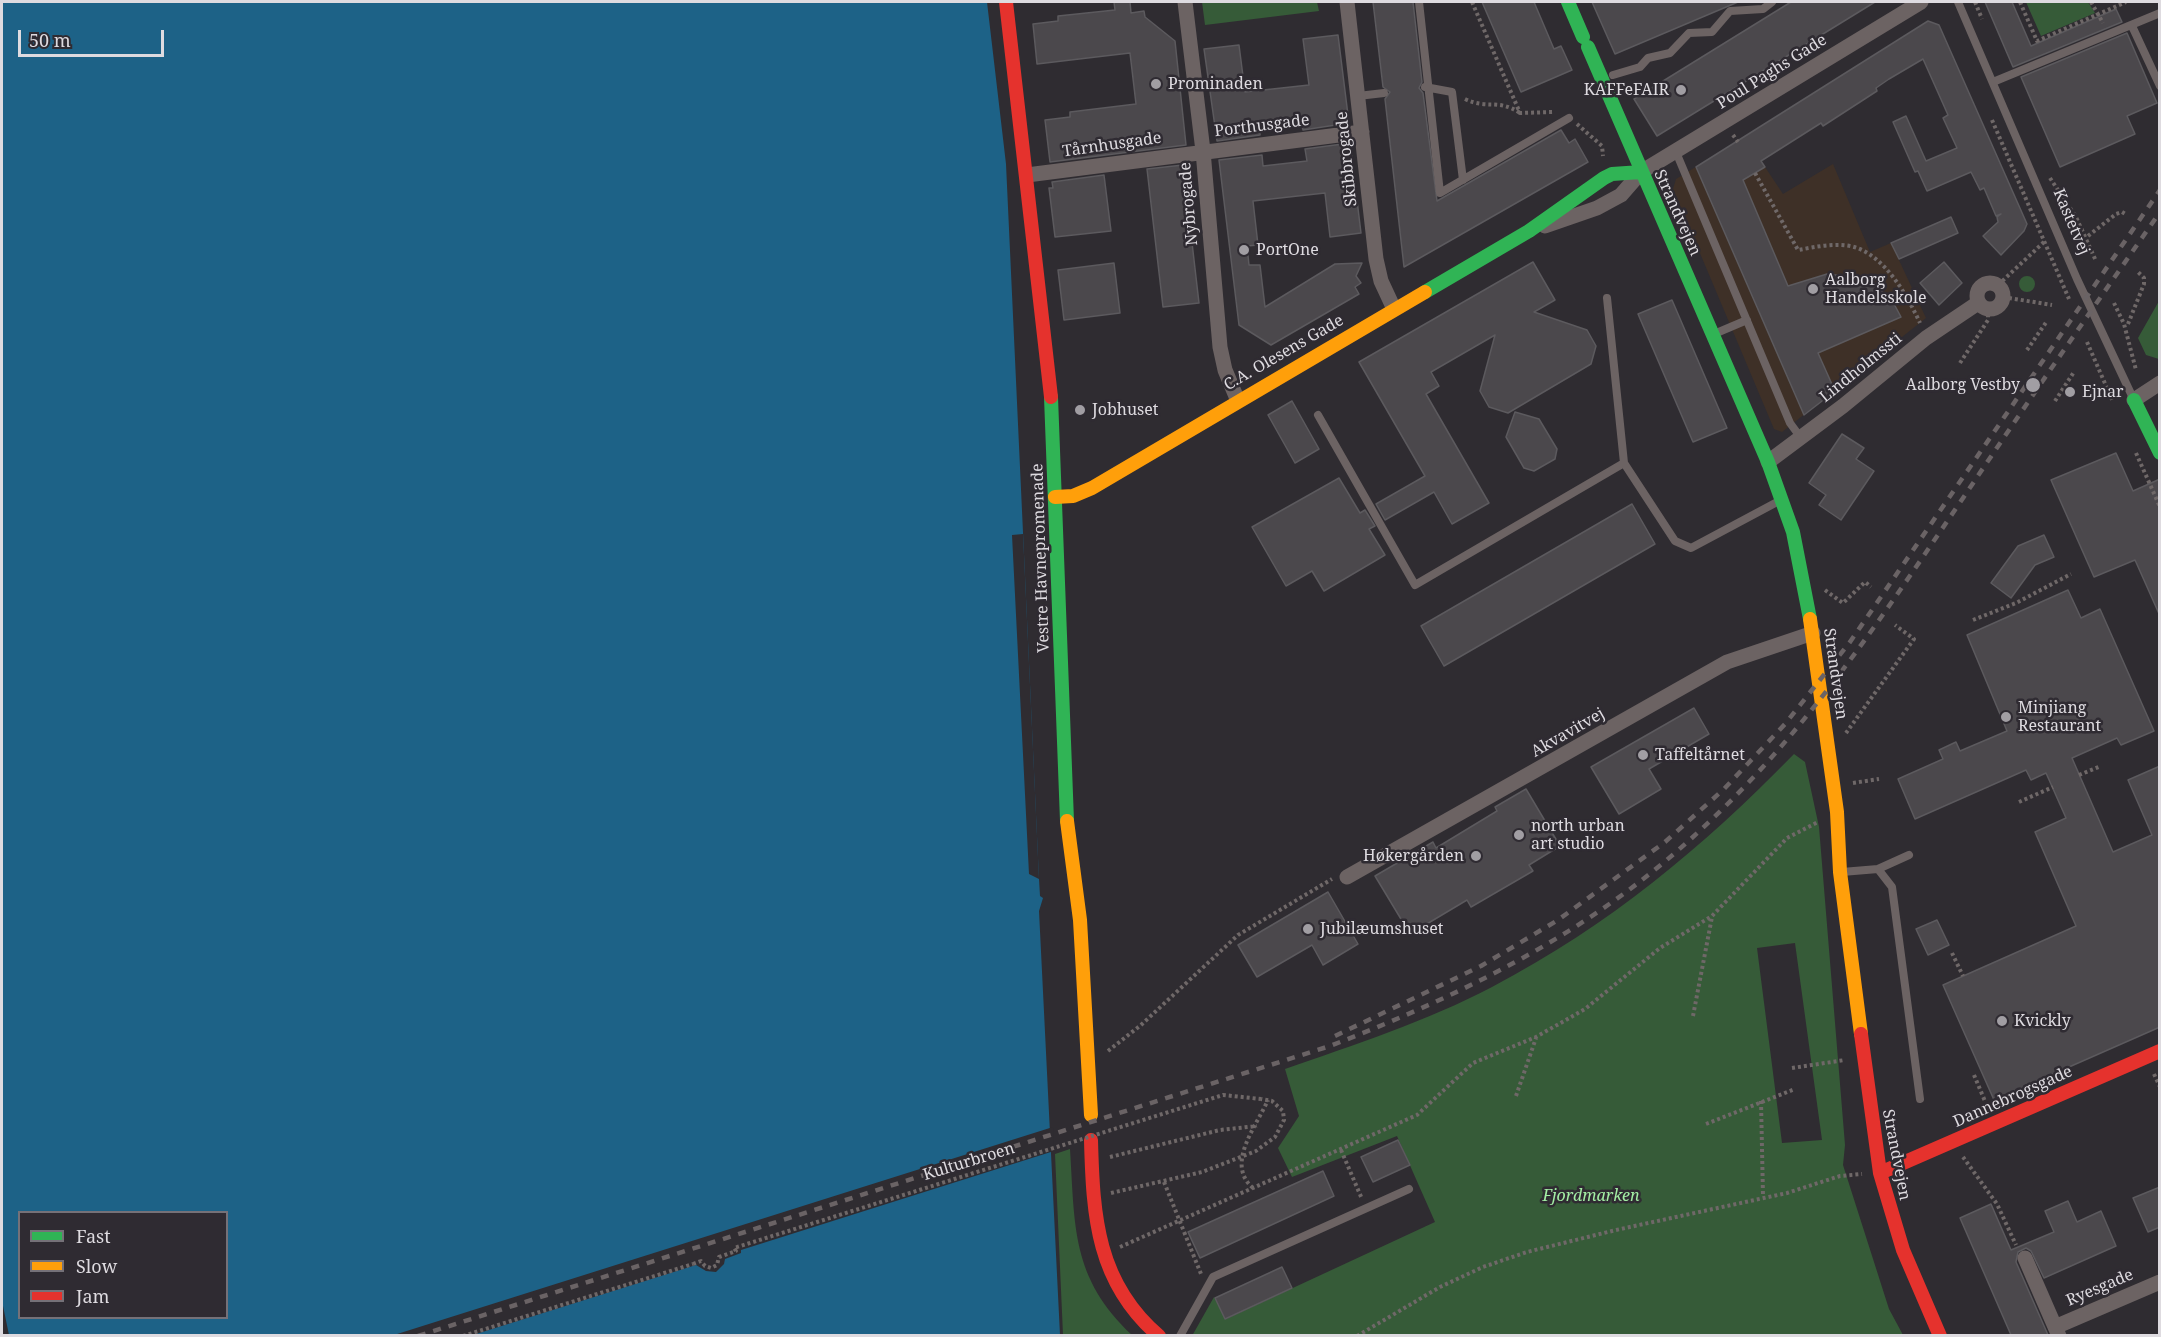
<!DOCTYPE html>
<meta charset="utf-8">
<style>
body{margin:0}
#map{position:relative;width:2161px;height:1337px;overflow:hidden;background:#2f2c31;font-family:"Noto Serif",serif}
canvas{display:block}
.frame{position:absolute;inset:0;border:3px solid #dedbe0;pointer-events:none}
.legend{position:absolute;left:18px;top:1211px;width:210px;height:108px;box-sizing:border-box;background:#2f2b32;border:2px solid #757178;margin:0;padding:8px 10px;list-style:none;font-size:18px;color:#dedbe0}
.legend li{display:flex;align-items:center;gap:12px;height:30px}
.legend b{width:30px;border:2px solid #757178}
.scale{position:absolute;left:18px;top:30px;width:146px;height:27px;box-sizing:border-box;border:3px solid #dedbe0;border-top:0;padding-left:8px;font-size:18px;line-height:21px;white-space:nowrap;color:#dedbe0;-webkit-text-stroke:4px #2f2b32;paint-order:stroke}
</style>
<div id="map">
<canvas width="2161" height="1337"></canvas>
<div class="frame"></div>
<ul class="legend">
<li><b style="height:8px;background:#30b455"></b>Fast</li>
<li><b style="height:8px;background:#ff9f0a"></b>Slow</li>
<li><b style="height:8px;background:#e5322d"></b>Jam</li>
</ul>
<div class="scale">50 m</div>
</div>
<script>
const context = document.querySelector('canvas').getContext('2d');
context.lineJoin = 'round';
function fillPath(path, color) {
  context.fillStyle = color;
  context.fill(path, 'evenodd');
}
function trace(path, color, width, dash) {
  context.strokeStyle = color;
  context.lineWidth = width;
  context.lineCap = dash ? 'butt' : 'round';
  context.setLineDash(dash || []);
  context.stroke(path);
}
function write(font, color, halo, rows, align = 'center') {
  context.font = font + ' "Noto Serif",serif';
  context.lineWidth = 5;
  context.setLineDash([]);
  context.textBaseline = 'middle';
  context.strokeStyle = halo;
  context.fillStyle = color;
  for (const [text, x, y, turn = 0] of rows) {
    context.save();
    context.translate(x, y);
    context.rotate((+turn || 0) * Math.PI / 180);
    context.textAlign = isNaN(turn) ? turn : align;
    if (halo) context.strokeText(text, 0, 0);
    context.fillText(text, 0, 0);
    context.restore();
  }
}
fillPath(new Path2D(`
 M1745,137L1783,194L1833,164L1870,252L1891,243L1926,318L1782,432L1774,429L1673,189L1676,179Z`), '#3e3027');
fillPath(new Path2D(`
 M1202,2H1317L1319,11L1205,25Z
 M2026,2H2088L2095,13L2041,36Z
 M2019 284a8 8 0 1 1 16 0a8 8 0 1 1-16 0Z
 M2159,301V359L2146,355L2138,338Z
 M1794,754L1805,762L1819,827L1845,1145L1843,1165L1889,1309L1903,1335L1192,1336L1214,1297L1226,1319L1435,1222L1397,1136L1292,1177L1278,1148L1299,1116L1285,1069C1354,1045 1427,1021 1492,987C1611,924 1701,849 1794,754ZM1795,943L1822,1140L1782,1143L1757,948Z
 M1070,1149C1075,1226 1071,1278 1132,1335H1063L1055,1154Z`), '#365b38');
fillPath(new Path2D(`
 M2,2H987L1006,164L1039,879L1040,896L1043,898L1039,911L1060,1335H9L2,1301ZM20,1212H226V1318H20Z`), '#1d6287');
fillPath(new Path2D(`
 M1023,534L1039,879L1029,874L1012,535Z
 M1053,1127L1054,1151L741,1250V1253L725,1259L724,1264L716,1272L706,1271L696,1265L473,1335H394Z`), '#2f2c31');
const building = new Path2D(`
 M1114,2H1130L1131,13L1144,11L1145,17L1175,41L1186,145L1050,162L1045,120L1070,117V112L1136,104L1130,53L1037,64L1033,24L1058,21V16L1115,10Z
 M1373,2H1413L1422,82L1419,88L1423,93L1437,201L1561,130L1569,143L1575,139L1588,162L1404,267L1385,99L1390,92L1383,87Z
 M1482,2H1534L1554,49L1561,46L1572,70L1521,92Z
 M1592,2H1738L1615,54Z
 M1791,2H1875L1657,136L1634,99Z
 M1985,2H2012L2031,46L2116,9L2122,22L2013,67Z
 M1928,21L1939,25L2027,224L2024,231L2001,255L1983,236L1998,222L1997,217L2001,214L1996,216L1984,188L1980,190L1971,172L1927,191L1918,171L1915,172L1893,122L1906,116L1926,161L1957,148L1943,118L1948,115L1923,59L1889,79L1876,88L1877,91L1823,126L1821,123L1761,161L1765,167L1743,180L1788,286L1827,274L1859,278L1876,286L1893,302L1901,317L1818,353L1835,391L1804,415L1696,167Z
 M2127,33L2157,103L2127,116L2135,134L2060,167L2021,77Z
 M1338,35L1349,123L1303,130L1300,120L1261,124L1260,135L1217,141L1204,49L1239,45L1245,92L1309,85L1303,39Z
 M1350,143L1361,233L1330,237L1325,193L1253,201L1258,245L1247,246L1249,265H1260L1265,307L1335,264L1362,263L1356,276L1361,283L1355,287L1359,294L1271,345L1239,325L1219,160L1262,155L1263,166L1307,161L1305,149Z
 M1183,165L1199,303L1163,307L1147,169Z
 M1104,175L1111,231L1055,237L1049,188H1053L1052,182Z
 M1951,217L1958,233L1899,259L1891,243Z
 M1533,262L1555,300L1534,312L1587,330L1596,346L1591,364L1508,413L1489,407L1480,391L1495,335L1431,372L1439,386L1426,394L1489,503L1452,524L1434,492L1385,520L1376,504L1425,476L1359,362Z
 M1944,262L1962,283L1939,305L1920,283Z
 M1114,263L1120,313L1064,320L1058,270Z
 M1672,300L1727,428L1693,442L1638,314Z
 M1292,401L1319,449L1295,463L1268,415Z
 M1515,412L1539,419L1557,449L1555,459L1534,471L1524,468L1506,437Z
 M1842,434L1864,448L1856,459L1874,471L1841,520L1819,505L1826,495L1809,483Z
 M2116,453L2133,491L2160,479V616L2135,560L2094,577L2051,480Z
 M1339,478L1360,513L1365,510L1375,526L1369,529L1385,555L1324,591L1312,571L1286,586L1252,527Z
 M1632,504L1655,544L1444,666L1421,626Z
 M2044,535L2054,557L2035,565L2011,598L1991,583L2018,546Z
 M2068,590L2081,618L2100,609L2154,731L2121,745L2117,738L2072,758L2113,852L2152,835L2128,780L2160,766V1027L1994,1100L1943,985L2076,926L2035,832L2066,818L2046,773L2031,780L2026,770L1915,819L1898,779L1943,759L1939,750L1956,742L1960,751L2007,731L1967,635Z
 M1694,708L1709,734L1649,769L1661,789L1619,814L1591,767Z
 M1526,789L1560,846L1529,865L1533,871L1471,907L1467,900L1410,934L1375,876L1433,842L1436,848L1497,811L1495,807Z
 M1328,892L1358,944L1323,965L1312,945L1257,977L1238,945Z
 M1937,920L1949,945L1928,955L1916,929Z
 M1398,1140L1410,1165L1373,1182L1361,1157Z
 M1323,1171L1334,1196L1200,1258L1188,1232Z
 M2160,1187V1227L2148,1232L2133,1198Z
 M2068,1201L2077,1222L2101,1211L2116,1246L2044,1278L2031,1251L2026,1248L2018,1252L2016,1262L2048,1335H2011L1960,1218L1991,1204L2011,1250L2054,1232L2045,1211Z
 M1282,1267L1292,1288L1225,1319L1215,1298Z`);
fillPath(building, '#4b484c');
trace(building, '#5c5a5e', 1.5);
trace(new Path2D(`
 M1472,2L1520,113L1553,112
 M1975,2L1982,19
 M2020,2L2037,41L2126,2
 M2091,2L2103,23
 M1465,99C1488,110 1497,98 1520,113
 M1992,120L2069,299
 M1577,124L1602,146L1603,156
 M1733,135L1738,142
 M1755,173L1798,250C1815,247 1837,242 1854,247C1885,256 1907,295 1920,323
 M2050,178L2076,217L2096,261
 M2088,236L2116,214L2122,212L2127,215
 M1998,285L2044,242
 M2003,297L2052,305
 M2114,303L2124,324L2136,370
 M2128,324L2144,284V278L2137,271
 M2087,342L2113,402
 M2027,350L2047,321
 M1960,363L1988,320V315
 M2055,401L2074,372
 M2136,453L2160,507
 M1825,590L1843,603L1865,582L1871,587
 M1973,620L2016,603L2071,574
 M1846,733L1914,639L1895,625
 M2079,775L2101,766
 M1853,783L1879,779
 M2019,802L2053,787
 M1952,953L1963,976
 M1693,1016L1712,917
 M1108,1051L1141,1025L1238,935L1332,879
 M1792,1068L1845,1060
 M2154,1074L2160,1087
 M1974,1075L1987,1106
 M1516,1096L1536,1038
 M1761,1101L1763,1196
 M1706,1124L1795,1089
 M1341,1150L1362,1199
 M1110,1157L1220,1130L1257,1126
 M1963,1157L1997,1204L2016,1245
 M1164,1182L1201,1274
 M1253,1188C1225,1164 1256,1127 1268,1100
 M1111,1193L1202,1172L1256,1151L1275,1137L1284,1120L1283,1111L1272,1101L1261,1099
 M1120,1247L1417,1115L1473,1063L1536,1037L1585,1009L1660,948L1712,916L1787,838L1818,822
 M463,1336L693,1264
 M1357,1336L1440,1287L1483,1267L1527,1252L1616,1230L1787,1193L1840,1176L1862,1174`), '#6f6868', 4, [3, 3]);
trace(new Path2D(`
 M1419,2L1440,193L1569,118
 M1958,2L2077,279L2133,398
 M2132,26L2160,86
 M1613,75L1640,67L1648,58L1670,53L1689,33L1712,32L1730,11L1763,9L1772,2
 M1993,82L2160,13
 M1425,87L1452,92L1463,180
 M1358,96L1384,93
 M1676,152L1790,423L1801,438
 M1607,298L1624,463L1675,541L1691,548L1779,501
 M1714,334L1747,320
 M1318,415L1415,585L1624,463
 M1878,869L1892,887L1920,1099
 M1842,872L1878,869L1909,855
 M1180,1336L1213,1277L1409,1189`), '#6c6363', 8);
trace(new Path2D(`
 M1185,2L1203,151L1220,347L1225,370L1238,401
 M1347,2L1376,259L1381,281L1394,309
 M1027,175L1362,132
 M1545,226L1597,208L1621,195L1641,172L1921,2
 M1977 296a13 13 0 1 1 26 0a13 13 0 1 1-26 0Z
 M2134,400L2160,383
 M1768,462L1843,406L1926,338L1978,303
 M1347,877L1727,662L1813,633
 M2025,1258L2059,1336
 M2055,1327L2160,1282`), '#6c6363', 15);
trace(new Path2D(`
 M1568,2L1583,37
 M1588,47L1768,462L1793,532L1810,619
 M1425,292L1529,231L1604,178L1612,174L1641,172
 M1051,397L1067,821
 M2134,400L2160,453`), '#30b455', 14);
trace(new Path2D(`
 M1055,497L1073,496L1092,488L1425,292
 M1810,619L1837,812L1840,872L1861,1034
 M1067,821L1080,920L1091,1115`), '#ff9f0a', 14);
trace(new Path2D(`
 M1006,2L1051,397
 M1861,1034L1880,1173L1903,1250L1940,1336
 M1091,1140C1093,1217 1097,1283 1159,1336
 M1880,1173L2160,1051`), '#e5322d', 14);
trace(new Path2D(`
 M1335,1036L1481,966L1558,920L1665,842L1724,789L1785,724L1850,642L2160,190
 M418,1336L1330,1046C1454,998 1575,940 1676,852C1796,748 1873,630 1961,501C2026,404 2093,308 2160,212`), '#6a6365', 4.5, [8, 8]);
trace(new Path2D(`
 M693,1264L701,1261L705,1266L711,1268L717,1265L719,1257L736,1251L734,1248L1223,1095L1261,1099`), '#6f6868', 4, [3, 3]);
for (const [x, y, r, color] of [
 [1156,84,6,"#a19ea3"],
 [1681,90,6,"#a19ea3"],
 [1244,250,6,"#a19ea3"],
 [1813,289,6,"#a19ea3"],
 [2033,385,8,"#a19ea3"],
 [2070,392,6,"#a19ea3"],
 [1080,410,6,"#a19ea3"],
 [2006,717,6,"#a19ea3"],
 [1643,755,6,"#a19ea3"],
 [1519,835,6,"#a19ea3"],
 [1476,856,6,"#a19ea3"],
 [1308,929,6,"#a19ea3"],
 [2002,1021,6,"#a19ea3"]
]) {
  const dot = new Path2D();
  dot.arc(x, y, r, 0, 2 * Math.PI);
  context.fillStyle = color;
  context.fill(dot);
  trace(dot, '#2f2b32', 2);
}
write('16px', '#dedbe0', '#2f2b32', [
 ["Poul Paghs Gade",1772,72,-32],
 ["Porthusgade",1262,126,-7],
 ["Tårnhusgade",1112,145,-8],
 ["Skibbrogade",1347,159,-96],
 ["Nybrogade",1189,204,-95],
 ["Strandvejen",1677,213,66],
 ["Kastetvej",2071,222,67],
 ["C.A. Olesens Gade",1284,353,-30],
 ["Lindholmssti",1861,368,-39],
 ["Vestre Havnepromenade",1041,558,-92],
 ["Strandvejen",1835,674,82],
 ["Akvavitvej",1568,733,-30],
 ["Dannebrogsgade",2013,1097,-24],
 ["Strandvejen",1896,1155,79],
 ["Kulturbroen",969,1162,-17],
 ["Ryesgade",2100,1288,-23]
]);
write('16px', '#dedbe0', '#2f2b32', [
 ["Prominaden",1168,84],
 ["KAFFeFAIR",1669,90,"right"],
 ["PortOne",1256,250],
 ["Aalborg",1825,280],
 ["Handelsskole",1825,298],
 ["Aalborg Vestby",2020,385,"right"],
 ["Ejnar",2082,392],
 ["Jobhuset",1092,410],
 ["Minjiang",2018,708],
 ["Restaurant",2018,726],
 ["Taffeltårnet",1655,755],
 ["north urban",1531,826],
 ["art studio",1531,844],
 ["Høkergården",1464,856,"right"],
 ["Jubilæumshuset",1320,929],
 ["Kvickly",2014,1021]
], 'left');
write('italic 16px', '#a3eea4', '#2f2b32', [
 ["Fjordmarken",1591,1196]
]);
</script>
